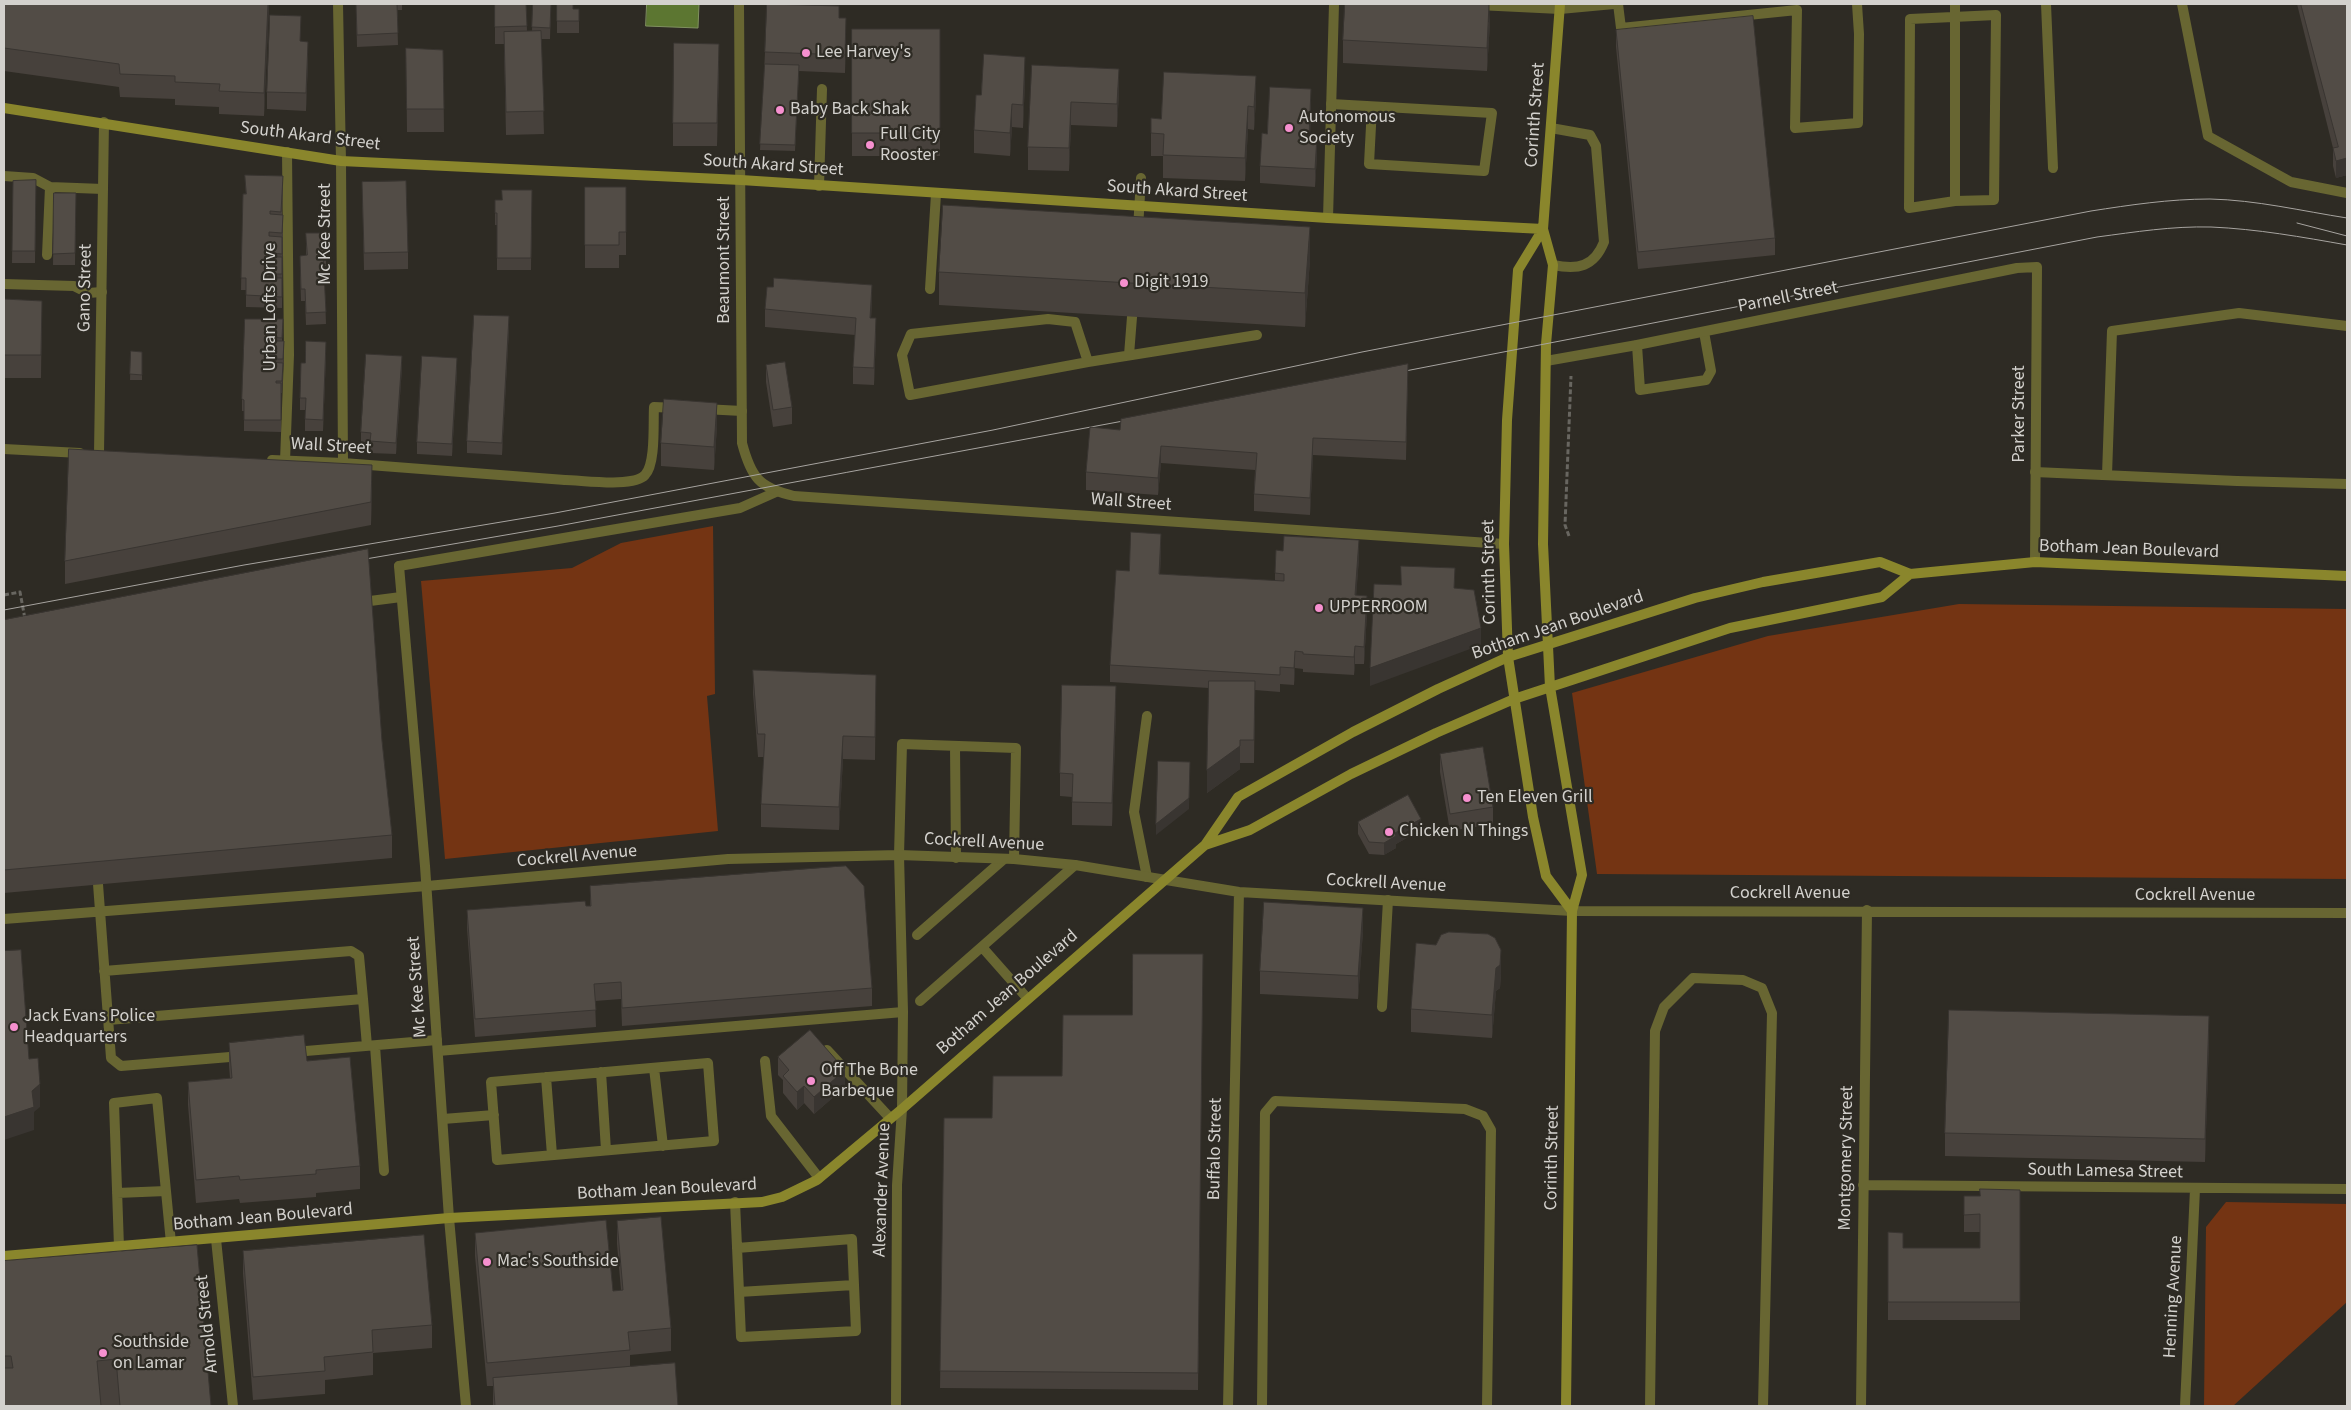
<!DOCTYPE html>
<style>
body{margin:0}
#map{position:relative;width:2351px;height:1410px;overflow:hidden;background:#2e2b24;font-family:"Source Sans 3",sans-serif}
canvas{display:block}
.frame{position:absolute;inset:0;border:5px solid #d3d1cd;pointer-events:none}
</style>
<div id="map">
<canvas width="2351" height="1410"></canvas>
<div class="frame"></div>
</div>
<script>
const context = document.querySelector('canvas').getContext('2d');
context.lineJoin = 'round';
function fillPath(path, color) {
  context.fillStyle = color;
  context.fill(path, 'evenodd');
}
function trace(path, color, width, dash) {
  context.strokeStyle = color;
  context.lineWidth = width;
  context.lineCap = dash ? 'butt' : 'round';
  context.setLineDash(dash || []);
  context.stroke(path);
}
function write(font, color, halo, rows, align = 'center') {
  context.font = font + ' "Source Sans 3",sans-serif';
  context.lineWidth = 4.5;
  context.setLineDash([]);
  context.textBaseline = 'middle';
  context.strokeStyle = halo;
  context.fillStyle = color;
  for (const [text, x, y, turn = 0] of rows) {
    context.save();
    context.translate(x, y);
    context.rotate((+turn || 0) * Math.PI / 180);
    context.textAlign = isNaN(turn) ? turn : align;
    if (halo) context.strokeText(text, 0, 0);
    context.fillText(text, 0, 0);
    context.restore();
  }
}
fillPath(new Path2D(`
 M713,526L715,694L707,696L718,831L445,859L421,581L572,568L621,543Z
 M1959,604L2347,609V879L1597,874L1572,693L1768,636Z
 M2226,1202L2347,1204V1302L2233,1406H2204L2206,1227Z`), '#743413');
const water = new Path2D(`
 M647,4H699L698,28L646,26Z`);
fillPath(water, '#5c7631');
trace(water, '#809160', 1);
trace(new Path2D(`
 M1569,536L1565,525L1571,376
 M4,595L20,592L25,619`), '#686660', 3, [5, 2.5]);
trace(new Path2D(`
 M1618,4L1621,28L1797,10L1795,128L1858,123L1859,34L1857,4
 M1955,4V201
 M2046,4L2053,168
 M2182,4L2208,136L2291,182L2347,193
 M1996,15L1994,200L1955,201L1909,208L1910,19Z
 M1331,104L1492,113L1484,171L1369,164L1372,107
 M1551,128L1590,135L1596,146L1604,242C1594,267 1578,270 1553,265
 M4,176L33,178L50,187L103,189
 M819,186L822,89
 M1138,229L1141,178
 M47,255L50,187
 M4,284L74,286L88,293L102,292
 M930,289L936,194
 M1048,319L1075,322L1088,362L910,395L902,355L911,334Z
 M1637,345L1640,390L1706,380L1711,371L1704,332
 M1129,355L1132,317
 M1088,362L1257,335
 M704,409L742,411
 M285,461L289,355L287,152
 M2035,472L2237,481L2347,484
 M2107,475L2112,331L2239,313L2347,326
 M565,480C582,480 633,488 645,475C656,464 653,422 654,407L677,408
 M399,566L740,508L776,492
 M370,601L401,597
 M1147,716L1134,812L1147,877
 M955,746L956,858
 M899,855L902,744L1016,748L1014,859
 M98,884L111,1058L121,1066L242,1056
 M4,919L427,886
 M917,935L1004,859
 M982,947L1027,998
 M104,971L351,951L359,956L363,999
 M920,1001L1075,865
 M1382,1007L1388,900
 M108,1020L363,999L367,1046
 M375,1046L384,1171
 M827,1050L890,1118
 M438,1051L903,1012
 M294,1052L437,1040
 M765,1061L771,1116L819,1178
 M708,1063L714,1141L497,1160L491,1082Z
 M654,1068L663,1146
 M601,1072L606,1150
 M546,1077L552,1155
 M443,1119L494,1115
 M117,1193L166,1191
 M735,1202L741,1337L856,1331L852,1239L737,1248
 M119,1247L114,1103L157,1098L171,1243
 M739,1292L854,1285
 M1262,1406L1265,1113L1275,1101L1465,1109L1483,1116L1491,1130L1487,1406
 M1650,1406L1655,1031L1664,1007L1693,978L1743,980L1762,988L1772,1013L1763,1406`), '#686632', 10);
trace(new Path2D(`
 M338,4L341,161L343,463
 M739,4L742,443C751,477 759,488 794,496L1504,544
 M1457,4L1560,9L1614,4
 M1328,218L1334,4
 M1546,361L1637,345L2017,268L2037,267L2035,562
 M4,449L80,453
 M99,453L104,122
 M272,460L343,463L565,480
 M399,566L425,866L449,1218L466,1406
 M427,886L728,859L899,855L1014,859L1075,865L1239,892L1572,911L2347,913
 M1863,1185L2347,1189
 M216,1239L233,1406
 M896,1406L897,1185L902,1109L903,1012L899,855
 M1228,1406L1239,892
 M1861,1406L1867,910
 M2185,1406L2195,1189`), '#686632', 10);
trace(new Path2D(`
 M1560,4L1543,229L1553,265L1546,344L1543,544L1550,687L1582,875L1572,911L1566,1406
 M4,108L341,161L741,180L1328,218L1543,229
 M1543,229L1518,270L1507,420L1504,544L1508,657L1533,817L1546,876L1572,911
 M1205,845L1250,830L1351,774L1436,733L1514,699L1730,628L1882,597L1910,574
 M4,1256L449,1218L762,1202L782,1197L817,1180L902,1109L1205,845L1238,797L1353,732L1438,689L1508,657L1695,598L1763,582L1880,562L1910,574L2035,562L2347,576`), '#8a862c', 10);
trace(new Path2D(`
 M2297,223L2347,236
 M1395,373L2097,237C2135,232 2172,226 2211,227C2257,229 2302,237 2347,245
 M354,561L558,526L1134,419
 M4,610L244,565L555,513L993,430L1362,352L2091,211C2130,205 2169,199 2210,199C2256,200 2302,211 2347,218`), '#a7a4a0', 1);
fillPath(new Path2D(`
 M4,4H269L264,116L219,114V107L175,105V99L120,97L119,87L4,71Z
 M385,4H402V10H397L398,45L357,47L356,5Z
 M495,4H526L527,31H532L533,4H551L550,39H541L544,134L506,135L504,44H495Z
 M557,4L573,9H579V33H557Z
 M2297,4H2347V175L2336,178L2333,166V148Z
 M839,18L846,35L845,73L799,71L795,151L760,150L765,52Z
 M1490,22L1487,71L1343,63V40Z
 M852,29H940V156H852Z
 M1616,30L1775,238V255L1638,269L1616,47Z
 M300,41L308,59L306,111L267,109V92Z
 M406,48L443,50L444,132H407Z
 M1032,65L1119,92L1117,127L1071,125L1069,171L1028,170V147Z
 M719,67L717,146H673V123Z
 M1025,80L1023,128L1012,127L1010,156L974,153V130L981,95Z
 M1256,99L1254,130L1248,129L1245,181L1163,178V156H1151V133L1161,119Z
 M1311,106L1310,136L1317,154L1315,187L1260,183V166L1267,134Z
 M36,180L35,263H12L13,181Z
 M362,182L408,252V269L364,270Z
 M585,187H626V255H619V268H585Z
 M283,188L282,215L283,227L282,308L246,307V290H241L243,194Z
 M532,190L531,270H497V225H495V200H502Z
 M54,193H76L75,265H53Z
 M306,233L326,254V266H324L326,324L306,325L305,301H301L300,267V256L306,255Z
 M1310,260L1305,327L939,305V272Z
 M4,299L42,301L41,378H4Z
 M872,302L871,318L876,335L874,385L853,384V367L855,335L765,327V309Z
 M245,319H283L282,341L284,353L282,393H281V432L244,431V411H242V399Z
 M509,328L502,455L467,453V441Z
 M131,351L142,352V380H130Z
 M326,354L323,431H305V410H300V398L305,363Z
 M1408,364L1406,460L1313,455L1310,515L1254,511V494L1255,470L1161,463L1158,495L1086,490V472L1120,430Z
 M766,365L792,407V424L773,427L766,382Z
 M402,367L396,454L370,453V444H361V432Z
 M457,370L452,456L417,454V442Z
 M717,426L714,470L661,466V443Z
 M372,488L371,525L65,584V561Z
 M1161,551L1160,574L1275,581V573L1359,558L1356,595L1367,613L1364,664H1355L1354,675L1303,672V669L1295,668L1294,685L1280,684V692L1255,690L1254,763H1240V769L1207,793L1209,688L1110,682V665L1129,571Z
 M4,620L382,741L392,835V858L4,893Z
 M753,670L876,675L875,760L843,759L839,830L761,827V804L764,757H758L753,693Z
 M1116,709L1112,826L1072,825V797L1060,796V773Z
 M1440,754L1493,807V824L1450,831L1440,772Z
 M1358,822L1421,830L1396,844V848L1384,855L1369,854L1358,834Z
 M590,886L872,988V1006L622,1026L621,999L595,1001L596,1027L475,1037L467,928V910L590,906Z
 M1363,931L1358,999L1260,994V971Z
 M1203,954L1198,1390L940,1388L944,1118H992L1062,1076Z
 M1501,973L1500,988L1496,991L1492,1038L1411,1032V1009Z
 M2209,1039L2205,1162L1945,1156V1133Z
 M229,1043L307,1061L360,1166V1189L316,1193V1197L240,1203L239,1199L196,1203L188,1105V1082L230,1078L229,1066Z
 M778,1057L845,1087L814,1114L804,1103L797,1110L783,1093V1080L778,1075Z
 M2020,1190V1320H1888V1232L1903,1248H1980V1232H1964V1196H1980Z
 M617,1221L671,1328V1351L630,1355V1366L678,1406H493V1386H487L475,1256V1233L613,1291L621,1290L617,1244Z
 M243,1251L432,1325V1348L373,1353V1375L325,1380V1394L253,1400L243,1274Z
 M4,1261L211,1406H4Z`), '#47413c');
fillPath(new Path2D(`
 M268,4H269L264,116V93Z
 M1490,4V22L1487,71V48Z
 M846,18V35L845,73V55Z
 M308,42V59L306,111V93Z
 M719,44V67L717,146V123Z
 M1025,57V80L1023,128V105Z
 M1119,69V92L1117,127V104Z
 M1256,76V99L1254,130V107Z
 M1311,89V106L1309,153V136Z
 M1071,102V125L1069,171V148Z
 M1012,104V127L1010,156V133Z
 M1248,106V129L1245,181V158Z
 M1317,136V154L1315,187V169Z
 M2347,158V175L2336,178V161Z
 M1310,227V260L1305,327V293Z
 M872,285V302L870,335V318Z
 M509,316V328L502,455V443Z
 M876,318V335L874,385V368Z
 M326,342V354L323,431V420Z
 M402,356V367L396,454V443Z
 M457,358V370L452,456V444Z
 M717,403V426L714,470V447Z
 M1313,438V455L1310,515V498Z
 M1161,446V463L1158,495V478Z
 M372,465V488L371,525V502Z
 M1161,534V551L1159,591V574Z
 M1359,540V558L1355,613V595Z
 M1367,596V613L1364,664V647Z
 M1481,628V645L1370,686V668Z
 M1355,646V664L1354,675V657Z
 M1295,651V668L1294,685V668Z
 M1116,686V709L1112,826V803Z
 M843,736V759L839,830V807Z
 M1240,740V769L1207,793V770Z
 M1190,762L1189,809L1156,835V824Z
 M1421,819V830L1396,844V848L1384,855V843L1395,833Z
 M1363,908V931L1358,999V976Z
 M1501,950V973L1500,988L1496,991L1492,1038V1015L1496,968Z
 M2209,1016V1039L2205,1162V1139Z
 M845,1070V1087L814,1114V1097Z
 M40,1084V1107L34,1112V1130L4,1140V1117Z
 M804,1086V1103L797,1110V1092Z`), '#393531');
const building = new Path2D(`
 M4,4H268L264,93L219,91L220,84L175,82V76L120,74L119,64L4,48Z
 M385,4H397L398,33L357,35L356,5Z
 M495,4H526L527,26L495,27Z
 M533,4H551L550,28L532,27Z
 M557,4H573V9H579V21H557Z
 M767,4L839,6V18H846L845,55L765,52Z
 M1345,4H1489L1487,48L1343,40Z
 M2301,4H2347V158L2336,161L2333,148L2338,147Z
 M270,15L301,16L300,41L308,42L306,93L267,92Z
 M1753,16L1775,238L1638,252L1616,30Z
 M852,29H940V133H852Z
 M541,31L544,111L506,112L504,32Z
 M674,43L719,44L717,123H673Z
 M406,48L443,50L444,109H407Z
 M984,54L1025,57L1023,105L1012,104L1010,133L974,130L976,95H981Z
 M765,64L799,65L795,145L760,144Z
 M1032,65L1119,69L1117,104L1071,102L1069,148L1028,147Z
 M1164,72L1256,76L1254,107L1248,106L1245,158L1163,155L1164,134L1151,133V118L1161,119Z
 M1270,87L1311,89L1309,136H1317L1315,169L1260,166L1262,133L1267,134Z
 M245,175L283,176L281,212L270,211V214L283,215L282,233L269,232V236L282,237V254L270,253V257H282V274H269V278H282V297L246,295V278H241L243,194H246Z
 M36,180L35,251H12L13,181Z
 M406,181L408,252L364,253L362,182Z
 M585,187H626V232H619V245H585Z
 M502,190H532L531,258H497V213H495V200H502Z
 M54,193H76L75,253L53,254Z
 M943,205L1310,227L1305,293L939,272Z
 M306,233H325L326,254H323L326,312L306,313L305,289H301L300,256L307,255Z
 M774,278L872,285L870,318H876L874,368L853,367L856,318L765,309L767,287H773Z
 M4,299L42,301L41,355H4Z
 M474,315L509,316L502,443L467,441Z
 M245,319H283L282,338L268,337V341H284L283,359H268V362L283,363L282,381H276V383H281V420H244V400L242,399Z
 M306,341L326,342L323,420L305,419L306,398H300L301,363H305Z
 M131,351L142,352V375L130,374Z
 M366,354L402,356L396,443L370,441L371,433L361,432Z
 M422,356L457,358L452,444L417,442Z
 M785,362L792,407L773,410L766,365Z
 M1408,364L1406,442L1313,438L1310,498L1254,494L1257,453L1161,446L1158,478L1086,472L1090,427L1120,430L1121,419Z
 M664,399L717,403L714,447L661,443Z
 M69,449L372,465L371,502L65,561Z
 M1131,532L1161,534L1159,574L1284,581V574L1275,573L1276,550L1283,551L1284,536L1359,540L1355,595L1367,596L1364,647L1355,646L1354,657L1303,654V652L1295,651L1294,668L1280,667V675L1110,665L1116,570L1129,571Z
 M368,549L382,741L392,835L4,870V620Z
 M1401,566L1455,568L1454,588L1474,590L1481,628L1370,668L1374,584L1401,585Z
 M753,670L876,675L875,737L843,736L839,807L761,804L765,734H758Z
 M1209,681H1255L1254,740H1240V746L1207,770Z
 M1062,685L1116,686L1112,803L1072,802L1073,774L1060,773Z
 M1483,747L1493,807L1450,814L1440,754Z
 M1158,761L1190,762L1189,798L1156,824Z
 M1408,795L1421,819L1395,833L1396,836L1384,843L1369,842L1358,822Z
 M846,866L864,886L872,988L622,1008L621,982L594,984L596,1010L475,1019L467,910L585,901L586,906H591L590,886Z
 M1264,902L1363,908L1358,976L1260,971Z
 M1449,932L1488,934L1495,938L1501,950L1500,965L1496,968L1492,1015L1411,1009L1416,943L1436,945L1441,935Z
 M21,950L29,1059L38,1058L40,1084L32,1091L34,1107L4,1117V951Z
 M1133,954H1203L1198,1373L940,1371L944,1118H992L993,1076H1062L1063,1015H1132Z
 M1949,1010L2209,1016L2205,1139L1945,1133Z
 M810,1030L845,1070L814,1097L804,1086L797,1092L783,1076L789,1070L778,1057Z
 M304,1035L307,1061L350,1057L360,1166L316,1170V1174L240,1180L239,1176L196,1180L188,1082L232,1078L229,1043Z
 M1980,1189L2020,1190V1302H1888V1232L1903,1233V1248H1980V1214L1964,1215V1196H1980Z
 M661,1217L671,1328L628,1332L630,1350L487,1363L475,1233L606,1220L613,1291L623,1290L617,1221Z
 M424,1235L432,1325L372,1330L373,1352L324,1357L325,1371L253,1377L243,1251Z
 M197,1245L211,1406H120L116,1359L97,1361L101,1406H4V1368H13L11,1356H4V1261Z
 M675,1363L678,1406H495L493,1378Z`);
fillPath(building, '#524c46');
trace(building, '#393531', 1);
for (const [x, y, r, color] of [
 [806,53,5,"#f690cf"],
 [780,110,5,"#f690cf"],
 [1289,128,5,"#f690cf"],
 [870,145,5,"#f690cf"],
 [1124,283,5,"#f690cf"],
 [1319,608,5,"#f690cf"],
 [1467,798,5,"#f690cf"],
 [1389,832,5,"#f690cf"],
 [14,1027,5,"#f690cf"],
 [811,1081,5,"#f690cf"],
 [487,1262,5,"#f690cf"],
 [103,1353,5,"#f690cf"]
]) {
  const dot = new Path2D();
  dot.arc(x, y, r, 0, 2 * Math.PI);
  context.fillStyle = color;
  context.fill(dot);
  trace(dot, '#2e2b24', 2);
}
write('18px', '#d3d1cd', '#2e2b24', [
 ["Lee Harvey's",816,53],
 ["Baby Back Shak",790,110],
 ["Autonomous",1299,118],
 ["Society",1299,139],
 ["Full City",880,135],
 ["Rooster",880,156],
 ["Digit 1919",1134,283],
 ["UPPERROOM",1329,608],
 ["Ten Eleven Grill",1477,798],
 ["Chicken N Things",1399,832],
 ["Jack Evans Police",24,1017],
 ["Headquarters",24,1038],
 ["Off The Bone",821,1071],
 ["Barbeque",821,1092],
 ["Mac's Southside",497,1262],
 ["Southside",113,1343],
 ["on Lamar",113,1364]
], 'left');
write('18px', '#d3d1cd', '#2e2b24', [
 ["Corinth Street",1536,115,-86],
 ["South Akard Street",310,137,7],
 ["South Akard Street",773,166,4],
 ["South Akard Street",1177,192,4],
 ["Mc Kee Street",326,234,-90],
 ["Beaumont Street",725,260,-90],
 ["Gano Street",86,288,-89],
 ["Parnell Street",1788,298,-11],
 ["Urban Lofts Drive",271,307,-90],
 ["Parker Street",2020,414,-90],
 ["Wall Street",331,447,3],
 ["Wall Street",1131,503,4],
 ["Botham Jean Boulevard",2129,550,2],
 ["Corinth Street",1490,572,-91],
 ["Botham Jean Boulevard",1558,626,-19],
 ["Cockrell Avenue",984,843,3],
 ["Cockrell Avenue",577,857,-5],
 ["Cockrell Avenue",1386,884,3],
 ["Cockrell Avenue",1790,894],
 ["Cockrell Avenue",2195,896],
 ["Mc Kee Street",418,987,-94],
 ["Botham Jean Boulevard",1008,993,-41],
 ["Buffalo Street",1216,1149,-89],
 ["Corinth Street",1553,1158,-89],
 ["Montgomery Street",1847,1158,-89],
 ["South Lamesa Street",2105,1172,1],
 ["Botham Jean Boulevard",667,1190,-3],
 ["Alexander Avenue",883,1190,-88],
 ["Botham Jean Boulevard",263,1218,-5],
 ["Henning Avenue",2174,1297,-87],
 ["Arnold Street",208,1324,-96]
]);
</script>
